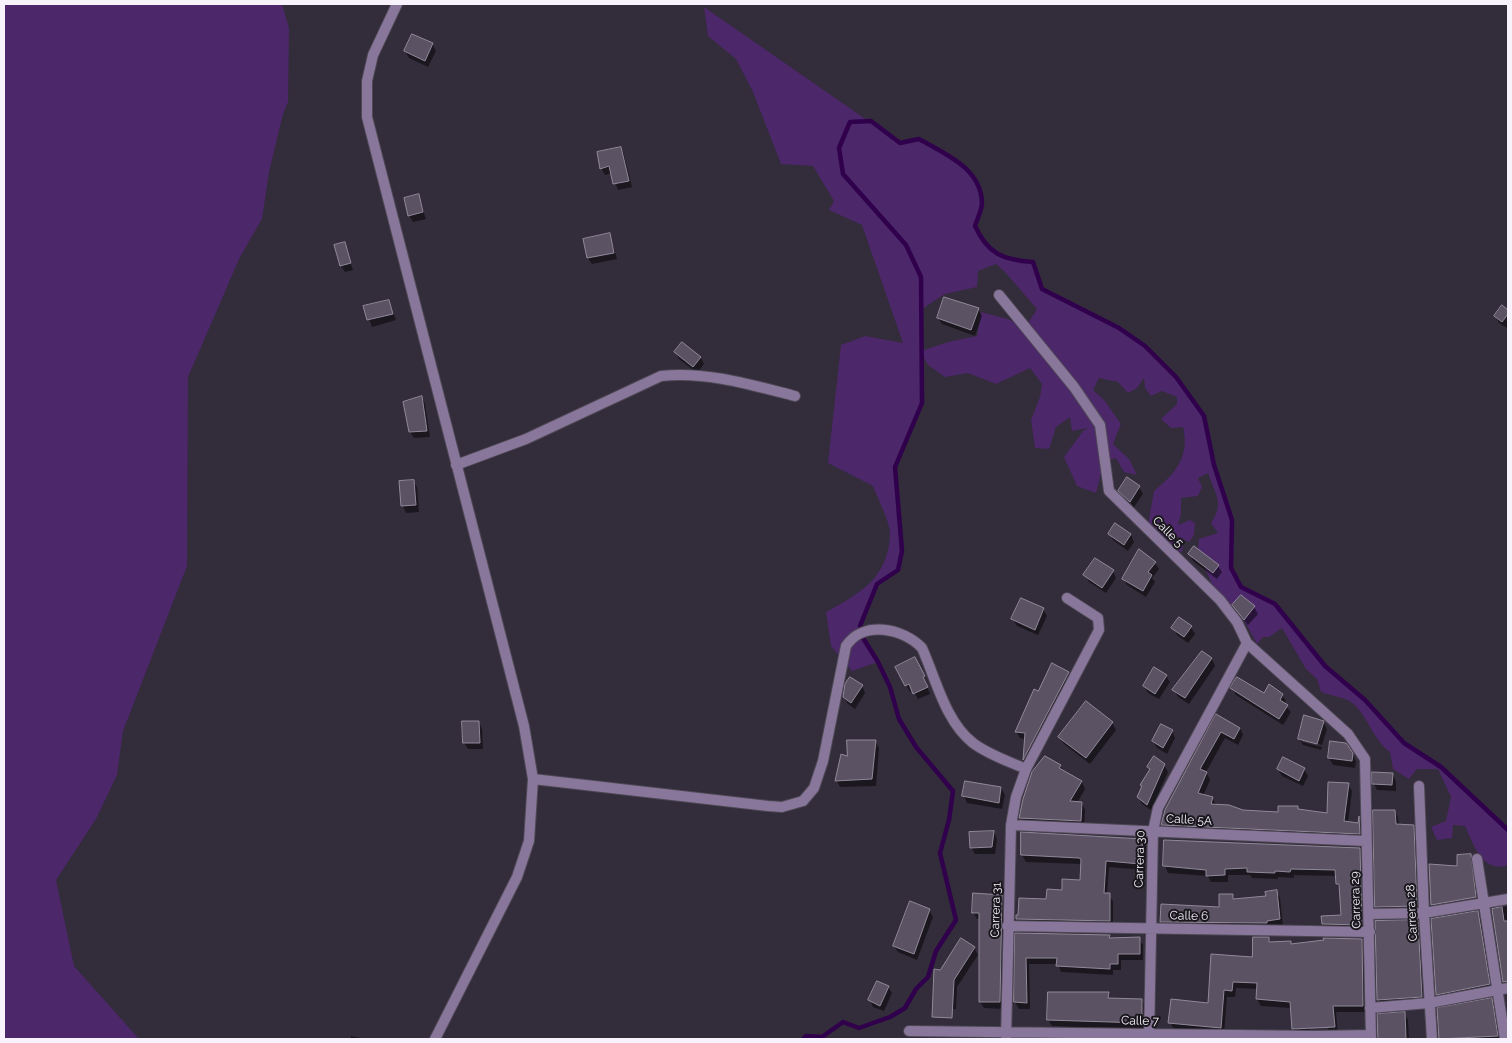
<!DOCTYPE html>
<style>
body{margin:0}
#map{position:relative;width:1512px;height:1043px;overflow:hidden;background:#332c3a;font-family:Raleway,sans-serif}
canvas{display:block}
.frame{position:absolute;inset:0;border:5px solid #f7f2fc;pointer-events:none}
</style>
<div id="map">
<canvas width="1512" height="1043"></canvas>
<div class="frame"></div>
</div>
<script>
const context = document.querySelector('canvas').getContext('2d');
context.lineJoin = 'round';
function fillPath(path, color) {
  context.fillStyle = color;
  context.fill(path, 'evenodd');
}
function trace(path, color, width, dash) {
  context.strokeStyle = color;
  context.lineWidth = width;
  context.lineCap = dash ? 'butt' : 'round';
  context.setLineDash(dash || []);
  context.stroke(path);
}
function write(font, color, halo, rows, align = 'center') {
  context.font = font + ' Raleway,sans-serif';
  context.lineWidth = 4;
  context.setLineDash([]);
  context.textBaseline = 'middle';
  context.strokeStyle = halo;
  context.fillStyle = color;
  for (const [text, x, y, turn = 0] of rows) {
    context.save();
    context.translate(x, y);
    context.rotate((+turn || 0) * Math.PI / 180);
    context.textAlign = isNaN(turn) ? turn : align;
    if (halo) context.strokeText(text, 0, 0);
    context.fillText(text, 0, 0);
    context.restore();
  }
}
fillPath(new Path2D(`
 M4,4H282L289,28L288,102L283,114L269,172L262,219L240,257L188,377L187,566L123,731L117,775L96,819L56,880L74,966L139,1039H4Z
 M704,7L900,143L919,139C945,154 981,168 982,203C982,210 977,219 975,226C988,254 1003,260 1033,262L1042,289L1119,328L1145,346L1176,377L1204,416L1214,465L1232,520L1231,568L1241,587L1275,604L1325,666L1365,700L1404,743L1441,767L1508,830V865C1483,874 1473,844 1465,826L1453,825L1452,838L1437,840L1431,827L1446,821L1451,797L1438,769H1417L1409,779L1393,769L1390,752C1372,739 1368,715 1351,702C1346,698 1329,695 1321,692L1317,679L1306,669L1282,628L1269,637H1263L1257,644L1244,620L1255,606L1241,595L1232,605L1214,589L1204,566L1210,558L1198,549L1199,539L1218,533L1211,523C1225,503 1215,494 1208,473L1198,478L1202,487L1198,496L1181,498V514L1178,525L1190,520L1195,523L1194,535L1189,542L1176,536L1175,540L1183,546L1182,552L1176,551L1148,525L1154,491C1175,474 1190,457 1183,427L1171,428L1161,419L1177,404V397L1162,391L1151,396L1145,388L1144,378L1137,388L1128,393L1118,382L1099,378L1093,390L1105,401L1121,424L1113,444L1129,459L1137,475L1124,472L1116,458L1104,461L1096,493L1077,486L1064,457L1083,431L1088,428L1072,431L1070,417L1056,427L1049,449L1035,448L1031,420L1040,397L1042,384L1030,368L996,384L968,373L945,377L928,365L921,352L922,403L895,467L902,551L898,570L877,584L860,626L863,639L878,662L852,671L831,646L826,612C861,593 889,577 890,533C890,522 877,497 873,486L828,463L841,345L865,336L903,343L862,225L829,210L834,201L813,166L781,164L753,92L736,59L708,36ZM996,264L1004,271L1037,309L1025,328L1008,319L981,312L977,336L948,342L921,351L922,309L945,294L977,287L978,271Z`), '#4c276a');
fillPath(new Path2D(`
 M432,44L436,51L428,67L409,58L405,51Z
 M621,148L624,155L632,187L618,190L612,173L605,175L601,168Z
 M418,196L426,219L413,222L409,215Z
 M610,235L617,259L592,264L588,258Z
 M344,243L353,270L345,272L341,266Z
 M389,301L396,320L372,327L365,307Z
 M1502,307L1508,311L1507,328L1499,323L1495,316Z
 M978,309L982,316L975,336L942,324L938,318Z
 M682,344L701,358L704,364L697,373L679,359L675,352Z
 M422,397L425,404L430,437L414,438L410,432Z
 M1128,479L1139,487L1143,494L1134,507L1120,491Z
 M413,481L417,487L419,512L406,513L403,506L400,482Z
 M1116,525L1131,535L1134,542L1128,551L1113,540L1110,534Z
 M1190,554L1218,566L1222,572L1217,579L1193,561Z
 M1155,563L1159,569L1152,578L1155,582L1146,597L1127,585L1123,579Z
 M1113,571L1116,578L1106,593L1089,582L1085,575Z
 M1241,596L1254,607L1258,614L1248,625L1238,612Z
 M1043,609L1047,616L1038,635L1017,626L1013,619Z
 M1191,627L1195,634L1188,643L1177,635L1173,628Z
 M1202,653L1212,659L1215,666L1189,704L1178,697L1174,690Z
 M914,658L927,683L926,684L930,694L918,699L913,690L910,692L897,667Z
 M1068,673L1072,679L1027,765L1024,760L1026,739L1020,738L1016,732L1039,693Z
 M1166,676L1170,682L1159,699L1148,693L1144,686Z
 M862,686L865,693L855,709L848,704L844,697Z
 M1232,688L1264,695H1282L1286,701L1284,704L1291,712L1283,725L1236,695Z
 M1086,703L1112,723L1116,730L1090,764L1064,744L1060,738Z
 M1217,716L1240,728L1243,735L1238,745L1225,738L1206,772L1210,780L1203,796L1212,798L1216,804L1242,811L1280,813L1299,811L1328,814L1348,784L1352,791L1348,823L1359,825L1360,819L1362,824L1363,840L1166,831L1163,825Z
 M479,722L482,729L483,749H468L464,743Z
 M1323,722L1327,729L1322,745L1302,739V742L1322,747L1321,750L1303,745L1299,739Z
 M1172,731L1175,738L1167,754L1157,748L1153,741Z
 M875,741L879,748L876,786L840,787L837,781L848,758Z
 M1352,754L1356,761L1355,768L1333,765L1329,758Z
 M1164,765L1168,772L1151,810L1142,804L1138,797L1143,787L1141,785L1150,771L1148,767Z
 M1060,766L1063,772L1082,782L1085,789L1077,803H1082L1085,810L1084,827L1024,824L1021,818Z
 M1278,769H1304L1308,776L1303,786L1282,776Z
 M1392,774L1396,781V791L1377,790L1374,784Z
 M1001,788L1005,795L1002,809L967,803L964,796Z
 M1395,811L1398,818L1399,826L1413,827L1417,833L1420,913H1380L1376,907Z
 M994,832L997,839L995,854H975L971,847Z
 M1023,834L1142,840L1146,847L1144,870L1109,867L1107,895L1113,901V927L1021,926L1017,919L1081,881L1082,864L1026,862L1022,855Z
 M1359,849L1363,855L1365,931H1327L1323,924L1342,916L1341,891L1337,884V876L1294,875V878L1278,877V879L1252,878L1250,875H1228V882H1211L1208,876L1168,873L1165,866Z
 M1471,855L1474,862L1478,896L1433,903V906L1478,898L1479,904L1436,911L1432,905L1458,868Z
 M1276,891L1280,898L1283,926L1165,928L1161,921L1221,908L1232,895L1235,900L1267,897Z
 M1001,896L1005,902L1003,1009L984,1008L980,1002V919H977L973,912Z
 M1508,906V988L1504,982L1493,910Z
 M929,910L933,917L917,960L898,952L894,946Z
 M1477,912L1481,919L1492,991L1441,1001L1437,994Z
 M1417,921L1421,928L1425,1003L1382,1007L1378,1000L1377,922Z
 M1017,934L1109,936L1111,939H1139L1143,945V960H1121V970H1113V975L1061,972L1058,964H1029L1030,1009H1019L1015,1002Z
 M1268,938L1271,943L1290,942L1292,945L1361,940L1365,947L1366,1012H1336L1338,1035H1330L1326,1022H1310V1035H1297L1293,1028L1291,1008L1261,1006L1257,999L1258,989L1236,988L1235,997H1227L1224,1034L1174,1029L1170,1022L1209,1004L1253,958Z
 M974,948L978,955L957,987L956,1009L938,1010L941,971Z
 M888,987L892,993L884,1011L873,1007L870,1000Z
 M1108,994L1111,1000H1142L1145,1007V1029L1052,1026L1048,1019Z
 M1491,999L1495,1006L1500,1039H1441L1438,1010Z
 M1404,1013L1408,1020L1409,1039H1379V1015Z
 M351,1036L365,1039H351Z`), '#0007');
trace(new Path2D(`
 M860,626L877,584L898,570L902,551L895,467L922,403L921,277L906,245L843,174L839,148L850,122L871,121L900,143L919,139C945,154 981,168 982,203C982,210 977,219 975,226C988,254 1003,260 1033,262L1042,289L1119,328L1145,346L1176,377L1204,416L1214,465L1232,520L1231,568L1241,587L1275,604L1325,666L1365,700L1404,743L1441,767L1508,830
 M803,1039L806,1036L822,1037L843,1022L859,1028L890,1017L905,1008L916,989L928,977L936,951L956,920L940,853L949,820L953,791L916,747L899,719L890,687L878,662L863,638`), '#30004d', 4.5);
const building = new Path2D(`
 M412,34L433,43L425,61L404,51Z
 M621,147L629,181L613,184L609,166L600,169L597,152Z
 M419,194L423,212L408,216L404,198Z
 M610,233L614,253L587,258L583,239Z
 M345,242L351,263L340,266L334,245Z
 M944,297L979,308L971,330L937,318Z
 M389,300L393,314L367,320L363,306Z
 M1502,305L1508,310V314L1502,322L1494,316Z
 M682,342L701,357L693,367L674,352Z
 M422,396L427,431L409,432L403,402Z
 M1127,477L1140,486L1130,502L1118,491Z
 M414,480L416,505L401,506L399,481Z
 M1115,523L1131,534L1124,545L1108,534Z
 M1194,546L1219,565L1213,573L1188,554Z
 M1139,549L1156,562L1148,572L1152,575L1143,591L1122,579Z
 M1095,558L1114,570L1102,588L1083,575Z
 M1241,595L1255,606L1244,620L1232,605Z
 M1021,598L1044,608L1035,630L1011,619Z
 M1179,617L1192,626L1184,637L1171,628Z
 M1202,651L1212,658L1185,698L1172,690Z
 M915,657L925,676L923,677L928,687L913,694L909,684L905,686L895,667Z
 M1052,663L1069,672L1023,760L1025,733L1015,732L1034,689L1038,691Z
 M1154,667L1167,675L1155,694L1143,686Z
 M850,677L863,685L851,703L843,697L845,684Z
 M1237,677L1264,693L1269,684L1283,694L1280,700L1288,705L1279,719L1230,688Z
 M1086,701L1113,722L1086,758L1058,737Z
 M1216,714L1240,728L1234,739L1221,732L1200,769L1207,772L1198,793L1213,797L1211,804L1229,805L1243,810L1278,812V806H1298V809L1327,813L1328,782L1349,783L1344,821L1358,823L1359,816L1360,834L1161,825L1165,810Z
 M1304,715L1324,721L1317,744L1298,739Z
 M462,721H479L480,743H463Z
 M1161,724L1173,730L1163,748L1152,741Z
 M847,740H876L872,779L835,781L841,754L847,756Z
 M1330,741L1346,743L1353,753L1352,761L1328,758Z
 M1045,756L1061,765L1059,768L1082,781L1070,801L1082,802L1081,821L1019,818L1023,799L1032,772Z
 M1154,756L1165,764L1147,805L1137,797L1142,786L1140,785L1150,769L1147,767Z
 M1283,757L1305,768L1299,781L1277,769Z
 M1372,772L1393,773L1392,785L1372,784Z
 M965,781L1001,787L999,803L962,796Z
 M1373,810H1395L1396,824L1414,825L1417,906L1375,907Z
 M994,831L992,847L970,848L969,832Z
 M1021,832L1143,839L1141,864L1106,861L1104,893H1110V921L1016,919V915H1018L1019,898L1046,899L1047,889L1062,890V879L1080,880L1081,859L1079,858L1021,855Z
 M1164,840L1360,848L1362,925L1322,924L1321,916L1341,915L1339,884H1336L1335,870L1291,869L1290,872L1275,871V873L1247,872V868L1225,869V875L1206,876V870L1163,866Z
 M1471,854L1476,897L1431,905L1429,864L1457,866V855Z
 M1277,890L1280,919L1267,921V923L1160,922L1161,904L1219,907V894H1233V899L1266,896L1265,892Z
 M973,893L1002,895L1000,1002H979V913H972Z
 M910,901L930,909L914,954L893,946Z
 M1502,907L1504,921H1508V981L1503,982L1492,909Z
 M1478,911L1490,984L1436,995L1431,919Z
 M1418,920L1422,997L1377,1000L1375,921Z
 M1015,933L1110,935L1109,938L1140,937V954H1118V964H1110V969L1056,966L1057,958H1026L1027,1003L1014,1002Z
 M1253,937H1269V942L1291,941V944L1324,940L1323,938L1362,939L1363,1006H1333L1335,1027L1292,1029L1290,1002L1256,999L1257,983L1233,982L1232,991L1224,990L1221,1028L1168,1023L1171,999L1208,1003L1211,954L1252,957Z
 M961,938L975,947L954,980L952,1018L932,1017L934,969L940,970Z
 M877,981L889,986L880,1006L868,1000Z
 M1048,992H1109L1108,998L1142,999V1023L1047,1020Z
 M1492,998L1498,1036L1439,1039L1437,1008Z
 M1405,1012L1406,1039H1378L1377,1014Z`);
fillPath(building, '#5b5363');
trace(building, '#91899a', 1);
const minor = new Path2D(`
 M397,4L373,55L367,81V117L524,726L533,779L529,841L517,877L435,1039
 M999,295L1074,387L1100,425L1109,491L1220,600L1237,622L1247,643L1348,734L1365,759L1371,1039
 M456,465L526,439L661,376C706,371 752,385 795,396
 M533,779L768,806L782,807L803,801L814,788L823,761L846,646C863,620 903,628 922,648C936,679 945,721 973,743C989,755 1008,761 1026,769
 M1419,786L1424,913L1432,1039
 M1011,825L1366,841
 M1477,859L1505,1039
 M1369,914L1424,913L1508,899
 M1007,926L1370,932
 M1370,1008L1429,1003L1508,988
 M909,1031L1315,1036L1371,1035
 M1006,1039L1011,825L1016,797L1026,769L1099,630L1098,618L1067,598
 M1149,1039L1153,831L1158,808L1247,643`);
trace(minor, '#4e4855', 12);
trace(minor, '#89779b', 10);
write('12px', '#f7f2fc', '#19161c', [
 ["Calle 5",1168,532,45],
 ["Calle 5A",1189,820,3],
 ["Carrera 30",1140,859,-88],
 ["Carrera 29",1356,900,-92],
 ["Carrera 31",996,910,-88],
 ["Carrera 28",1412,913,-93],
 ["Calle 6",1189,916,1],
 ["Calle 7",1140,1021,1]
]);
</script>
